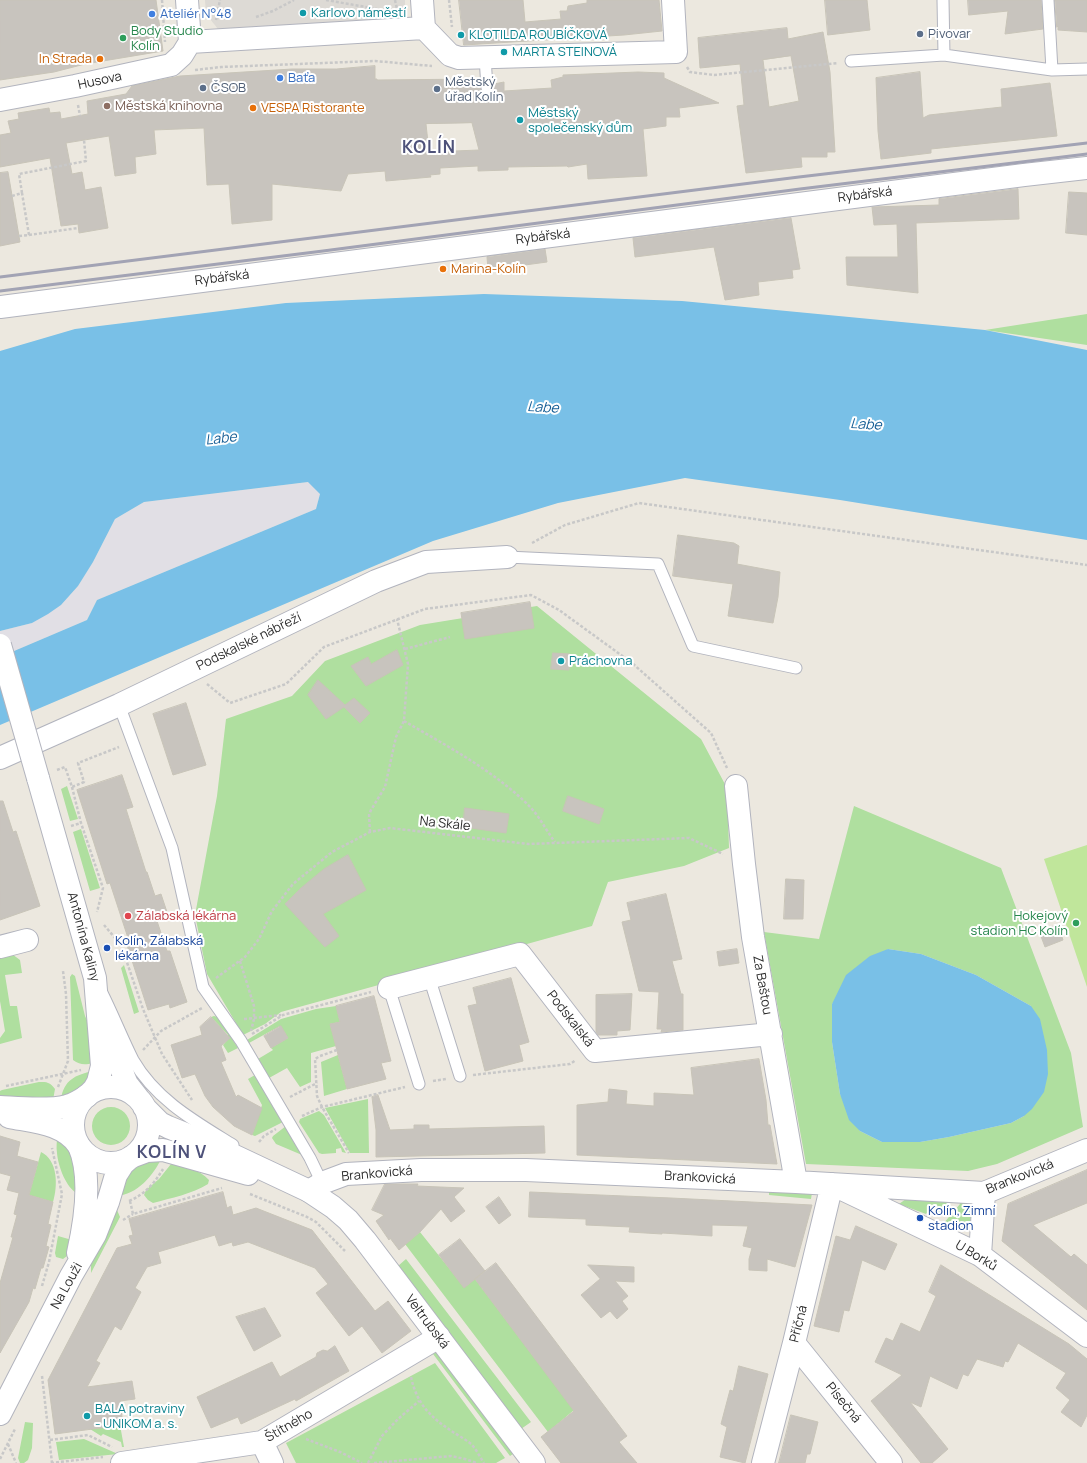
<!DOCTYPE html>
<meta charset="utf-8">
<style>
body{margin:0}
canvas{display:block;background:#ece8df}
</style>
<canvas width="1087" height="1463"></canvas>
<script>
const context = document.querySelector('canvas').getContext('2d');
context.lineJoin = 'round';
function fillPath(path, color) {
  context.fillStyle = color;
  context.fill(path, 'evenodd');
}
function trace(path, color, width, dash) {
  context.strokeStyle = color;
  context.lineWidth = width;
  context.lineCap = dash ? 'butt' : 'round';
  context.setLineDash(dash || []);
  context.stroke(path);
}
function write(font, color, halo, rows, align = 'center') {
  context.font = font + ' Manrope,sans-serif';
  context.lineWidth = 4;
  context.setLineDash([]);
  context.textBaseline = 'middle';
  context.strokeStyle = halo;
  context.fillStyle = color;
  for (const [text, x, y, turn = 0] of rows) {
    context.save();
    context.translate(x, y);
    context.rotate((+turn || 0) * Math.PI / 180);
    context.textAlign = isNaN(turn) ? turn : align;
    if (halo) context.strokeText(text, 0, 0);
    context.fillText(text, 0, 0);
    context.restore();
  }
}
fillPath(new Path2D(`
 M309,482L320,494L316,509L97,600L87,620L0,657V631L32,623L61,605L78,586L93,562L115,519L144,502Z`), '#e1dfe5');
fillPath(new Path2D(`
 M1087,314V345L985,330Z
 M537,606L701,739L727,788L729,848L684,866L608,882L592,926L281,1012L265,1024L243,1035L207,974L195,915L217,796L226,719L292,696L325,661L420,625Z
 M67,786L78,819L70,821L61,789Z
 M854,806L1001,868L1071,1053L1083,1127L997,1164L968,1171L806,1164L764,932L819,939ZM888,949L921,954L976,975L1031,1006L1024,1116L1011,1123L949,1137L920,1142H882L860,1131L840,1094L832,1042V1004Z
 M81,829L100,888L90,891L73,832Z
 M8,951L20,960L22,973L5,975L10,1006H17L22,1038L0,1044V1038L5,1031L0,1001V953Z
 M124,965L139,1012L134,1014L121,968Z
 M72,974L75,976L85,1016L91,1029L93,1063C85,1065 80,1065 73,1060L70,977Z
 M336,1006L340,1022L330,1024L336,1046L311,1053V1082L300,1087L287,1068L269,1078L258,1059L273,1050L271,1048L288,1038L280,1026L249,1043L247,1040L281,1019L316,1009Z
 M214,1016L218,1017L238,1048L228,1053L223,1045L228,1039V1035L211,1017Z
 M338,1055L347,1089L324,1096L321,1062Z
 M93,1071L84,1086L61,1099C64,1080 75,1075 93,1071Z
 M255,1075L283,1122L255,1136L252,1135L262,1105L248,1079Z
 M39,1082C47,1082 50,1082 55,1089L53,1100L0,1099V1091L2,1090Z
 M368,1099L369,1153H350L325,1108Z
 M92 1126a19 19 0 1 1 38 0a19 19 0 1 1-38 0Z
 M319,1111L324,1115L346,1153L342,1152L341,1148L336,1149V1153L322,1154L319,1153L299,1122L300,1119Z
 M286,1126L302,1155L276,1144L272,1138L273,1136Z
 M57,1137L71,1150L78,1194C66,1188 58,1166 57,1153C56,1147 57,1142 57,1137Z
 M41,1152C58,1160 58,1186 53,1202L29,1195Z
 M162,1157C154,1175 137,1195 116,1196L117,1190L136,1165Z
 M171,1164C185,1167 199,1169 209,1180L208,1184C192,1194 171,1198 153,1203L148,1200L144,1195L146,1190L159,1179Z
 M769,1191L812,1193L811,1199L769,1195Z
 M906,1199L950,1202L939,1215L929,1210L926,1214L899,1204Z
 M960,1202H967L972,1209L969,1229L943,1224L960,1204Z
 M114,1208L117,1210L120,1217L91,1273V1264L100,1244Z
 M420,1232L464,1287L475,1279L574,1410L548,1432L405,1244Z
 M58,1236L72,1240L67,1256L63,1259L56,1257L55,1253Z
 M406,1259L531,1422L521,1429L398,1266Z
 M436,1351L513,1454L510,1456L433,1354Z
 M435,1363L505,1458L496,1463H296L286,1443Z
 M25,1422L33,1423L32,1448L28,1460L24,1463H20L18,1458Z
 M120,1425L124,1447H122L121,1442L103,1434L101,1436L90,1429Z
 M84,1439L118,1454L59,1460L56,1442Z`), '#afdf9f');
fillPath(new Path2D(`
 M1087,845V987L1044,859Z`), '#c0e69b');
fillPath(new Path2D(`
 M205,0H405V8L396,18L218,29L206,14Z`), '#dddad5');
fillPath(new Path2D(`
 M484,294L682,301L985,330L1087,350V540L840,500L685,478L558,503L433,541L0,725V657L87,620L97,600L316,509L320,494L308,482L144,502L115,519L93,562L78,586L61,605L48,614L32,623L0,631V351L75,329L286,303Z
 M888,949L921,954L976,975L1031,1006L1040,1019L1047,1050L1048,1074L1044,1092L1032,1109L1024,1116L1011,1123L949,1137L920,1142H882L860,1131L849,1120L840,1094L832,1042V1004L846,975L870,956Z`), '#79c0e7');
const building = new Path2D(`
 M0,0H156L163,51L85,64L54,72L0,80Z
 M459,0H523L525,22L561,19L560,11H567L568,6L587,3V0H659L662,31L624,35L464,45Z
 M825,0H867L870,30L828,35Z
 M968,0H1041L1043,29L1005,34L1008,11L969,15Z
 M1055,0H1087V32L1058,30V26L1057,27Z
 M787,28L788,39L823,32L830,72L835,152H827V157H801L802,167L746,173L737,106L744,105L740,64L700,68L698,38ZM791,56L799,101L769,107L763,60Z
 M375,66V79H377V80L475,79V88L480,87L481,92L487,95L493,91L494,84L504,82V91L552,88L551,80L563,77V75L638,72L664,73V78L719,103L679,108L680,117H666V126L643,129L647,176L588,179L587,164L568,167L567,166L508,167V170L478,171V166L440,168V174L430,175L431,177L386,181L385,171L348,174L341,191L272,184V220L232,224L229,184L207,185L204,128L154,130L156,154L135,157L136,173L115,176L109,136L66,143L72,174L82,172L85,190L101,187L108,228L79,233L78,224L61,226L50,158L0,167V135L11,133L8,121L19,119L18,113L49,108L50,113L60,112L61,119L88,114L87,101L126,94L132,86L180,76L292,69H336ZM472,123L479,150L429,152L426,124Z
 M920,72L923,118L929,115L1002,107L1001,89L1050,83L1057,136L931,149V153L881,159L878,131L876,78Z
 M8,172L20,242L0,246V173Z
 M1018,189L1019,219L916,223L918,293L847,285L846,257H898L897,224L874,225L872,207L939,205V199Z
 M1069,192L1087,193V235L1066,233Z
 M791,218L800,269L792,270L793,278L758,282L759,295L725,300L714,247L635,257L633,238Z
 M545,249L547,262L488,270L487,257Z
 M678,535L734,543L739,546L737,564L780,572L778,597L773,623L728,616L733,584L673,576Z
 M530,602L534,628L465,639L461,613Z
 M397,650L403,665L366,686L351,666L368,657L371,664Z
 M553,653L570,654L569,670L551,669Z
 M318,680L345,705L354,698L370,713L360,723L344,707L326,719L308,695Z
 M186,703L206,765L173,775L153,714Z
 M122,775L133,807L126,809L146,872H147L155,896L161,894L168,915L156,918L167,951H170L187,1002L170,1008L169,1004L148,1010L126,942L129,941L110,883L107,884L77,790Z
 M568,796L604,809L599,824L563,811Z
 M0,801H3L13,832L16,831L40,906L0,920Z
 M465,808L509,814L506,833L463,827Z
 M348,855L366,890L323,914L339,936L325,947L285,904L301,888L324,869Z
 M786,879L804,880L803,919H784Z
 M666,894L682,959L672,961L681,994H683V1030L661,1032L662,1029H657L659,992L639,991L622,922L631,920L627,903Z
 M1058,925L1063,940L1045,947L1039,931Z
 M737,949L739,963L719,966L717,952Z
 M511,978L529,1042L519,1045L523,1061L485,1071L468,1006L477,1004L473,988Z
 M632,994L630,1030L617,1031V1035H598L596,1032V995Z
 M374,996L391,1061L381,1063L386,1079L347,1089L330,1024L340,1022L336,1006Z
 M211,1017L230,1038L221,1046L226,1060L221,1062L236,1097L238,1095L262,1108L252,1135L234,1126L213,1107L205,1096L195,1074L182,1078L171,1045L202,1035L200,1027Z
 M281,1026L288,1038L271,1048L264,1036Z
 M759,1059L766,1100L768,1125H770L777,1164L577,1155V1105L608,1102L609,1089L627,1091L626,1104L654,1106V1093L694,1095L691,1068Z
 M378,1095L390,1130L414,1129V1125H429V1129L544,1126L545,1153L376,1157V1130L372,1097Z
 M0,1136L20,1142L17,1156L38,1162L29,1195L53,1202L48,1224L51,1225L46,1246L49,1247L43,1268H41L35,1289L33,1288L29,1302L0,1353V1283L13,1237H11L17,1215L14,1214L19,1193L7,1190L11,1176L0,1173Z
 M1087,1170V1203L1033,1225L1071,1257L1074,1254L1087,1265V1310L1002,1241L1008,1204Z
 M385,1184H418L417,1186L464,1188L454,1197L465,1211L451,1222L441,1209L420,1232L399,1250L390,1238L389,1240L376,1221L384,1215L372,1210Z
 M223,1192L227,1208L231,1206L233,1215L256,1208L312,1230L375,1311L388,1301L411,1331L382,1353L362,1326L349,1336L316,1293L328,1284L315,1268L248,1242L233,1246L232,1242L219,1246L215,1235L158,1252L161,1263L147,1267L135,1288L141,1292L121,1330L115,1326L96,1361L100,1363L87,1387L132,1381L135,1399L120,1401L123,1425L55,1434L48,1380L117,1248L132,1244L129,1236L133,1235L129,1219Z
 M530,1192L671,1198L812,1205L795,1267L767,1259V1271L749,1270V1259L752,1248L743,1246L748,1226L712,1225V1236L662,1233V1234L629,1232L630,1227L586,1225V1219L529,1217Z
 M499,1197L511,1215L499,1224L486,1207Z
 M856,1226L897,1244L885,1270L862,1260L849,1311L844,1310L839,1332L814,1326L836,1236L850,1240Z
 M460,1239L485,1271L464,1288L439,1255Z
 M496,1263L627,1436L619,1442L637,1463H561L541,1437L574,1411L475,1279Z
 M588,1265L634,1267V1282L615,1281L628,1296L622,1301L628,1309L617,1319L610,1311L601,1318L581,1295L600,1279Z
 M941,1265L1069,1344L1087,1359V1415L1081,1427L1061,1412L1070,1400L1056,1388L1066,1373L1018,1343L1008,1362L1005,1361L1003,1367L977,1359L968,1376L963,1374L957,1389L930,1376L921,1407L910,1402L948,1449L932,1463H921L871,1401L902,1375L875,1362L886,1338L893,1341L901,1323L920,1332L936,1296L929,1292Z
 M265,1308L281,1336L254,1351L236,1317Z
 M335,1346L349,1371L296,1401L295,1399L241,1424L238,1417L211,1428L197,1397L272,1362L280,1377L316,1357L317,1353L323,1350L327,1351Z
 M739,1366L768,1374L745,1463L720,1457L727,1427L721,1424L730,1390L733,1391Z
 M791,1415L818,1422L810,1454H807L805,1463H779Z`);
fillPath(building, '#c8c4be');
trace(building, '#c8c4b8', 1);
const service = new Path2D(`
 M943,0L944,55
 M485,57L487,88
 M851,61L944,55L1052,70L1048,0
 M1052,70L1087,69
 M507,557L658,564L693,646L796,668
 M119,705L172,848L203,987L241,1041L310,1158L322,1183
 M429,977L460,1076
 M389,988L419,1084
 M102,993C113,1015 122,1038 133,1060C156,1100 196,1122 233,1145`);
const minor = new Path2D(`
 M187,0L190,42
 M424,28L450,55L459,58L676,52L673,0
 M190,42L424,28L422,0
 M0,100L75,86L171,65L182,55L190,42
 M0,307L1024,175L1087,168
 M0,758L119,705L376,581L426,562L507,557
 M736,786L744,864L753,937L796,1182
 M0,947L27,940
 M389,988L520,954L595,1051L771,1034
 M0,1107C19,1108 49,1111 67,1106C75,1104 81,1100 87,1096
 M9,1117C34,1122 64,1123 79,1146
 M842,1189L980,1255L1087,1336
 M309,1191L322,1183L346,1174L421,1170H526L796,1182L984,1193L1087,1150
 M980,1255L984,1193
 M794,1343L891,1463
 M262,1442L272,1463
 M122,1463L262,1442L439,1337
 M763,1463L794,1343L832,1184`);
const tertiary = new Path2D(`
 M38,778L95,978L102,1066L98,1082L94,1089L87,1096
 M107,1019L124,1077L127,1084L138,1098
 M73 1125a38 38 0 1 1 76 0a38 38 0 1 1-76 0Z
 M144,1107L160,1123L168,1127L205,1142L309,1191L333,1207L348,1220L365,1240L534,1463
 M78,1253C85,1222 92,1176 79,1146
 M0,1414L71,1276L95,1235L108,1202L116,1175L123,1164L131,1157L147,1151L163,1150L248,1174`);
trace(service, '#b2b4be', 13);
trace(minor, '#b2b4be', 24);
trace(tertiary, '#b2b4be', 24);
trace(new Path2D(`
 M162,0L165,42
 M326,0L377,9
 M395,0L397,9
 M449,0L452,27
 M256,17L273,11L294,0
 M216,20L220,0
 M687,67L690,72L714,75L838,63
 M195,70L221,67L375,61L432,66
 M78,105L80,116
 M22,193L19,174L86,161L84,140
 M12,196L22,193L29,235L19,236
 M29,235L78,228
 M532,543L565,525L639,503L1087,565
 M405,649L450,637
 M207,684L230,703L286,684L324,647L425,609L531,595L559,610L632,663L711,733L727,768
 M404,721C447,746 498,773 532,809C541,819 547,832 555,842
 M57,770L65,767L72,787L84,782L78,763L119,747
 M72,787L81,823L103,888L97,912
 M71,826L81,823
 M370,832L369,815L371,810L385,787L396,737L404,721L408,664L397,619
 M104,925L121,945L143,1009L162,1054L192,1100
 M240,961L254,1006V1019L251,1031
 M216,978L245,957L259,939L272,911L293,884L332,852L370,832L390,828L528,844L689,838L723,854
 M244,1019L281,1015
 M252,1034L283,1015L371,992
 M143,1050L161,1031L202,1008
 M337,1050L320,1056L315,1059L317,1096L322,1107L349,1153
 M473,1075L570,1064L576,1060
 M433,1081L446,1079
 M6,1086L81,1070
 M58,1087L68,1061L66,994L63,971
 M290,1097L317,1083
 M302,1116L322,1107L405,1087
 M259,1142L264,1136L276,1129
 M250,1194L307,1217L316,1222L345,1251
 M129,1201C145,1194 154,1184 163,1169
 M130,1201L133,1214L222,1188
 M123,1220L133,1214
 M42,1286L49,1262L62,1194L52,1148
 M42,1376L52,1463
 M411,1377C417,1404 430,1417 453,1432C459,1436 467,1440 472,1445C476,1449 480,1457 484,1463
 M306,1439L340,1452L362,1463
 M50,1440L88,1435L112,1447
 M8,1444L16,1463
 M0,1459L15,1429
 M51,1463L103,1457
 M368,1463L382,1436L398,1419L419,1401
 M374,1463L451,1456L465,1459L477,1463`), '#c8c8c8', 2.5, [3, 2]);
trace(service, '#fff', 11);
trace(minor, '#fff', 22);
trace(tertiary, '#fff', 22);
trace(new Path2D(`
 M0,277L799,177L1087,143
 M0,291L323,251L800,189L1087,154`), '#a2a3b4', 3);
const tertiaryBridge = new Path2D(`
 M0,645L38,778`);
trace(tertiaryBridge, '#b2b4be', 24, []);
trace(tertiaryBridge, '#fff', 22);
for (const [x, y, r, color] of [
 [303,13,4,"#0f9aa8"],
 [152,14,4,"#3f7fe0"],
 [920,34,4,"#5c6f8a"],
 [461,35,4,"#0f9aa8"],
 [123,38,4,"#2e9e5b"],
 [504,52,4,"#0f9aa8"],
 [100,59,4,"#e8710a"],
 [280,78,4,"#3f7fe0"],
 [203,88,4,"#5c6f8a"],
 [437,89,4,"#5c6f8a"],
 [107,106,4,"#8d6e63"],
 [253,108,4,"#e8710a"],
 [520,120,4,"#0f9aa8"],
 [443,269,4,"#e8710a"],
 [561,661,4,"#0f9aa8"],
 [128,916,4,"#e0444e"],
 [1076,923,4,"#2e9e5b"],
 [107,948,4,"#1a4fb4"],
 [920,1218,4,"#1a4fb4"],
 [87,1416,4,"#0f9aa8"]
]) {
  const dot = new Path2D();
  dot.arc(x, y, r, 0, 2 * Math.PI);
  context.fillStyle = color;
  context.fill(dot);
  trace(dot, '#fff', 1.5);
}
write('13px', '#0d838f', '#fff', [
 ["Karlovo náměstí",311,13],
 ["KLOTILDA ROUBÍČKOVÁ",469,35],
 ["MARTA STEINOVÁ",512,52],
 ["Městský",528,113],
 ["společenský dům",528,128],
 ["Práchovna",569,661],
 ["BALA potraviny",95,1409],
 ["- UNIKOM a. s.",95,1424]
], 'left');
write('13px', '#366cbe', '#fff', [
 ["Ateliér N°48",160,14],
 ["Baťa",288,78]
], 'left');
write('13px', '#27864d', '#fff', [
 ["Body Studio",131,31],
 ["Kolín",131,46],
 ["Hokejový",1068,916,"right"],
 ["stadion HC Kolín",1068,931,"right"]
], 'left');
write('13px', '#4e5e75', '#fff', [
 ["Pivovar",928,34],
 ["Městský",445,82],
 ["úřad Kolín",445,97],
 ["ČSOB",211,88]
], 'left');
write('13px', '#c56008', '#fff', [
 ["In Strada",92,59,"right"],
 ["VESPA Ristorante",261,108],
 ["Marina-Kolín",451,269]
], 'left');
write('13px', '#2c2c2c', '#fff', [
 ["Husova",100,81,-12],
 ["Rybářská",865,195,-7],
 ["Rybářská",543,237,-7],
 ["Rybářská",222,278,-7],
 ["Podskalské nábřeží",249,642,-26],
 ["Na Skále",445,824,6],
 ["Antonína Kaliny",83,937,75],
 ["Za Baštou",762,985,80],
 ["Podskalská",570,1019,52],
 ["Brankovická",377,1174,-5],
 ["Brankovická",1020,1177,-22],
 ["Brankovická",700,1178,3],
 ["U Borků",976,1256,31],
 ["Na Louži",67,1286,-61],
 ["Veltrubská",427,1322,53],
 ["Příčná",799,1324,-76],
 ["Písečná",843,1403,51],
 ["Štítného",289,1426,-30]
]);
write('13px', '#785e54', '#fff', [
 ["Městská knihovna",115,106]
], 'left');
write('13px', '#be3a42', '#fff', [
 ["Zálabská lékárna",136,916]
], 'left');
write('13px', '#164399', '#fff', [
 ["Kolín, Zálabská",115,941],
 ["lékárna",115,956],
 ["Kolín, Zimní",928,1211],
 ["stadion",928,1226]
], 'left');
write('italic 14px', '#165e95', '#fff', [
 ["Labe",543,408,3],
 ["Labe",866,425,3],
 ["Labe",221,439,-7]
]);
context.letterSpacing = '1px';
write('bold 17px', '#4e527a', '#fff', [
 ["KOLÍN",429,148],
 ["KOLÍN V",172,1153]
]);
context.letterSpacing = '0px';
</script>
